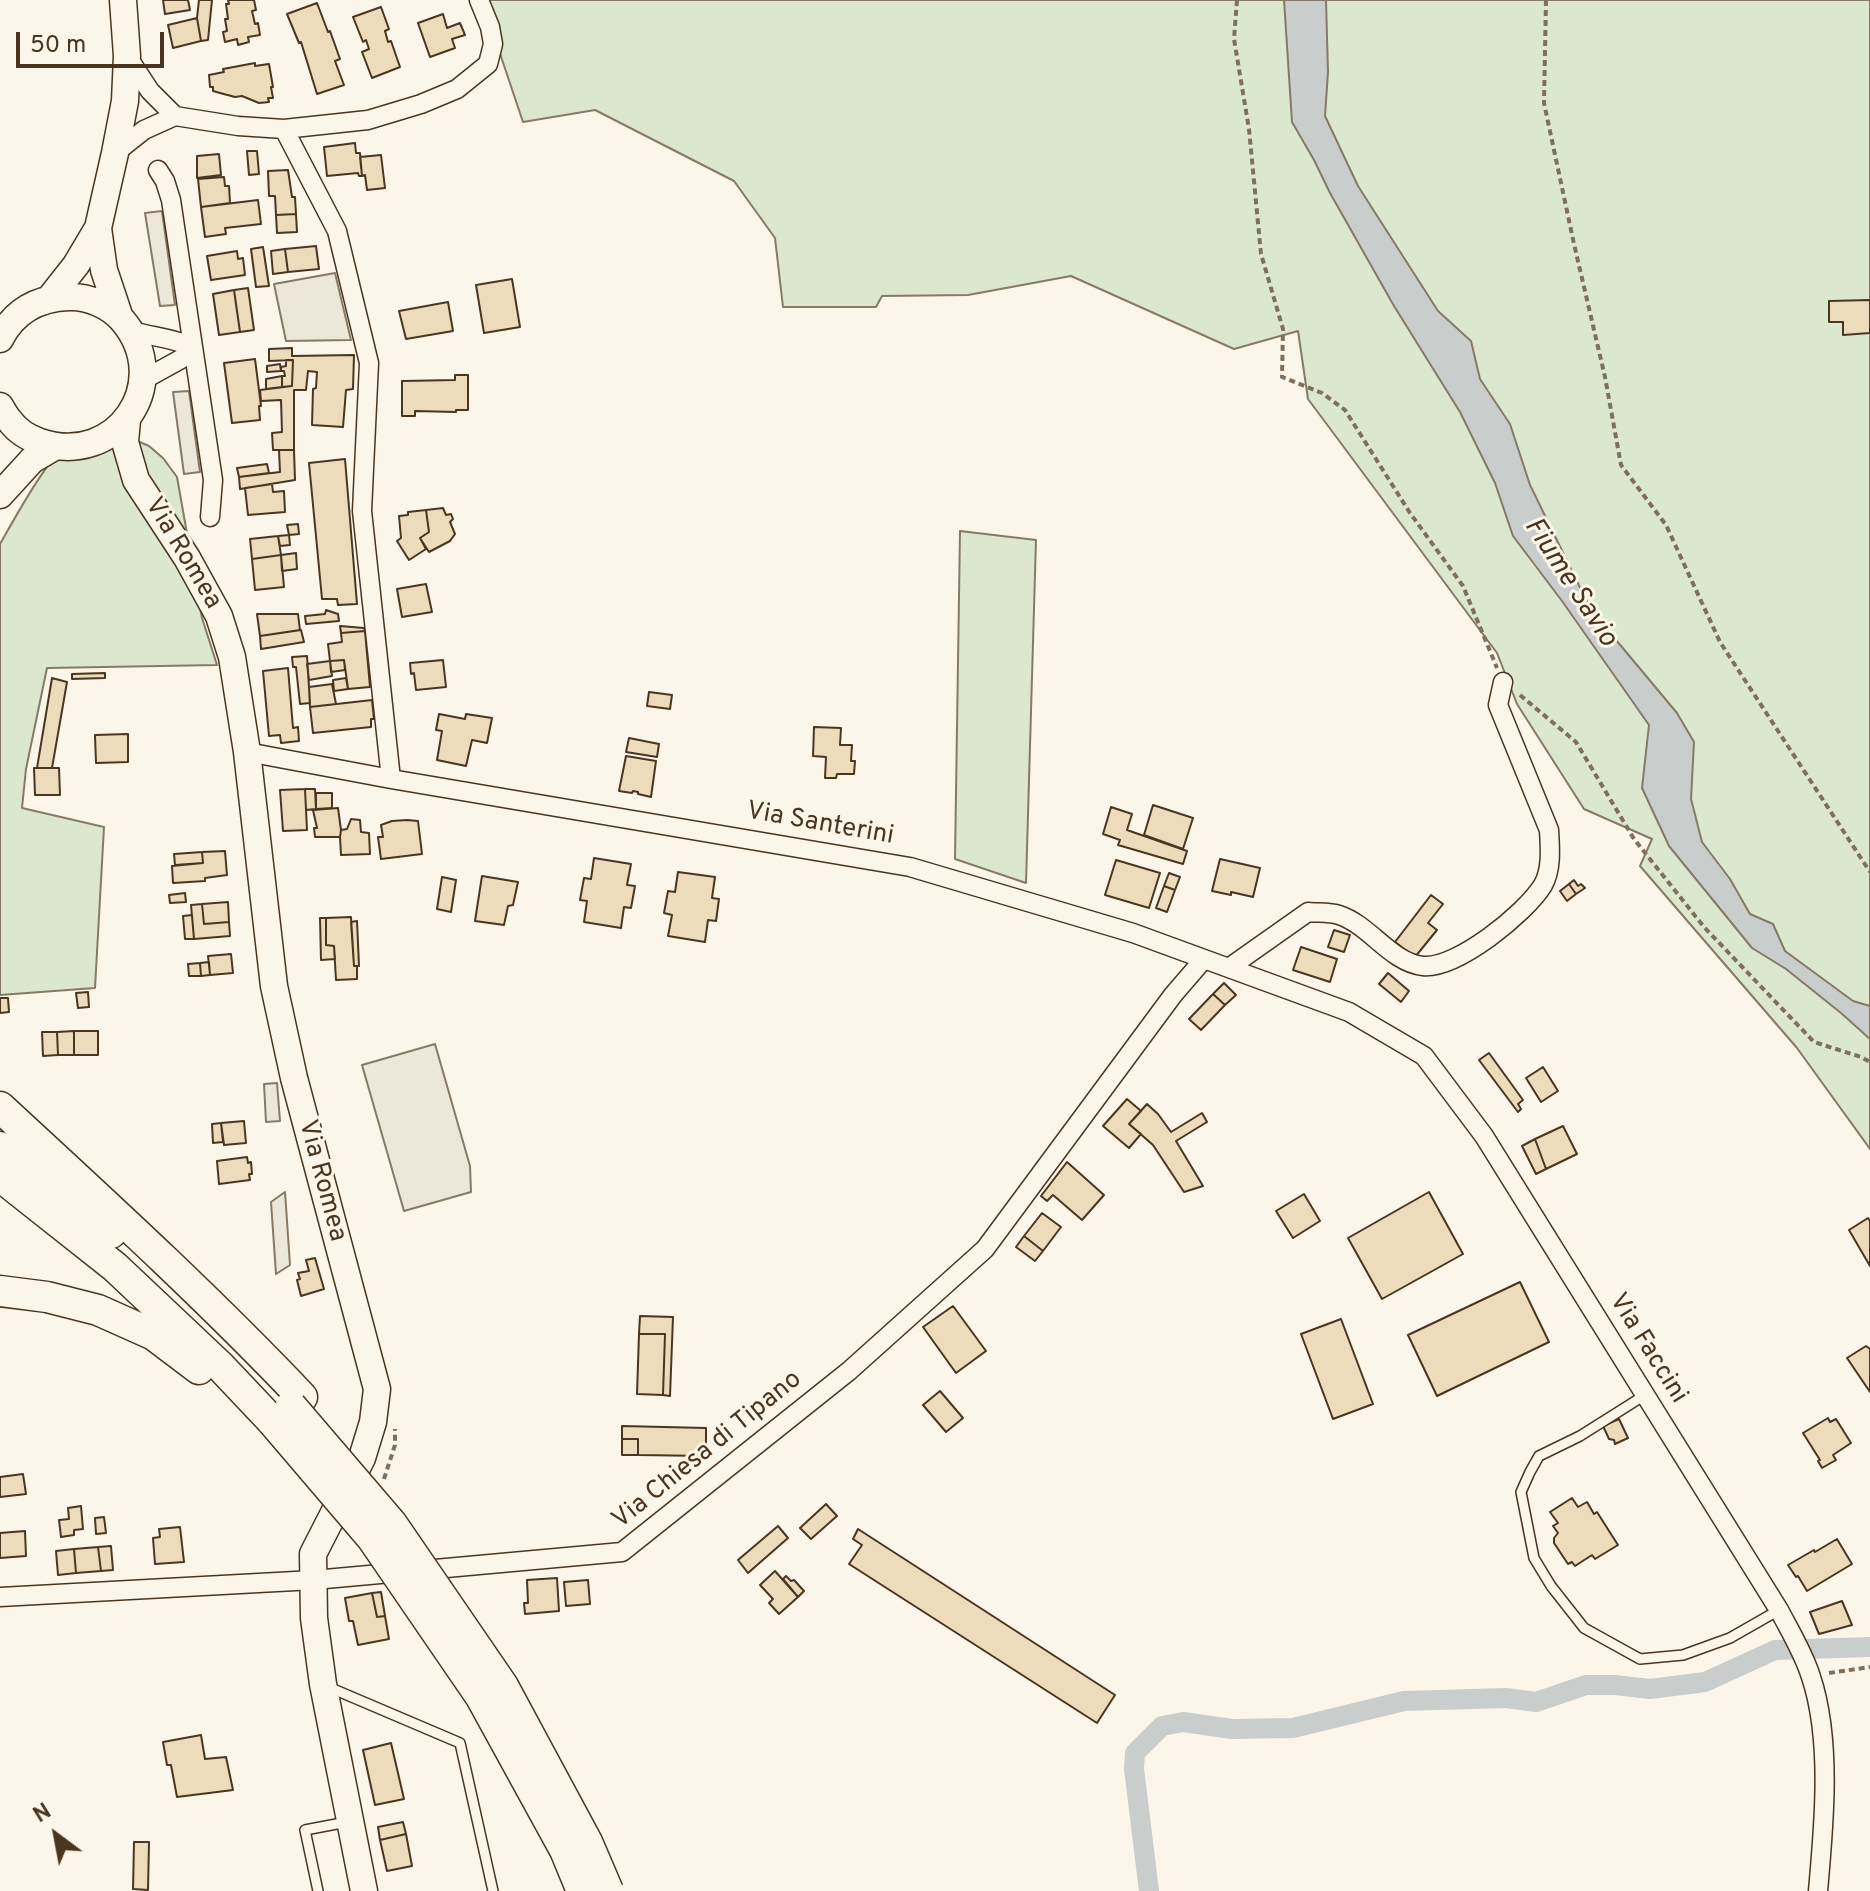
<!DOCTYPE html>
<style>
body{margin:0}
#map{position:relative;width:1870px;height:1891px;overflow:hidden;background:#fbf6e9;font-family:Overpass,sans-serif}
canvas{display:block}
.north{position:absolute;left:16px;top:1795px;width:80px;height:80px;-webkit-text-stroke:6px #fbf6e9;paint-order:stroke;rotate:328deg;font-size:22px;font-weight:700;line-height:32px;text-align:center;color:#4a3520}
.north::after{content:'';display:block;margin:auto;width:28px;height:36px;background:#4a3520;clip-path:polygon(50% 0,100% 100%,50% 72%,0 100%)}
.scale{position:absolute;left:16px;top:32px;width:148px;height:36px;box-sizing:border-box;border:4px solid #4a3520;border-top:0;padding-left:10px;font-size:24px;line-height:28px;white-space:nowrap;color:#4a3520;-webkit-text-stroke:6px #fbf6e9;paint-order:stroke}
</style>
<div id="map">
<canvas width="1870" height="1891"></canvas>
<div class="north">N</div>
<div class="scale">50 m</div>
</div>
<script>
const context = document.querySelector('canvas').getContext('2d');
context.lineJoin = 'round';
function fillPath(path, color) {
  context.fillStyle = color;
  context.fill(path, 'evenodd');
}
function trace(path, color, width, dash) {
  context.strokeStyle = color;
  context.lineWidth = width;
  context.lineCap = dash ? 'butt' : 'round';
  context.setLineDash(dash || []);
  context.stroke(path);
}
function write(font, color, halo, rows, align = 'center') {
  context.font = font + ' Overpass,sans-serif';
  context.lineWidth = 6;
  context.setLineDash([]);
  context.textBaseline = 'middle';
  context.strokeStyle = halo;
  context.fillStyle = color;
  for (const [text, x, y, turn = 0] of rows) {
    context.save();
    context.translate(x, y);
    context.rotate((+turn || 0) * Math.PI / 180);
    context.textAlign = isNaN(turn) ? turn : align;
    if (halo) context.strokeText(text, 0, 0);
    context.fillText(text, 0, 0);
    context.restore();
  }
}
const green = new Path2D(`
 M482,0H1870V1149L1797,1048L1640,866L1652,839L1584,809L1517,704L1497,653L1308,399L1298,331L1234,349L1071,276L968,295L882,296L876,307H783L775,238L734,181L595,110L523,122Z
 M126,436L149,446L163,458L177,477L202,618L217,665L47,668L26,769L22,808L104,827L95,988L0,995V544C12,523 51,451 71,442C80,439 114,437 126,436Z
 M960,531L1036,540L1026,883L955,859Z`);
fillPath(green, '#dce7d0');
trace(green, '#887966', 2);
const parking = new Path2D(`
 M162,211L175,305L160,306L145,213Z
 M335,273L351,340L286,341L274,284Z
 M189,391L200,472L184,474L173,392Z
 M435,1044L470,1166L471,1192L404,1211L362,1065Z
 M277,1083L280,1121L266,1122L264,1084Z
 M285,1192L290,1265L276,1274L271,1202Z`);
fillPath(parking, '#ede7d9');
trace(parking, '#887966', 2);
const water = new Path2D(`
 M1284,0H1326L1328,72L1325,116L1358,186L1438,311L1471,341L1480,379L1510,424L1530,485L1591,610L1677,713L1694,742L1691,799L1702,842L1730,879L1750,914L1773,924L1785,951L1853,1001L1870,1006V1039L1841,1013L1786,969L1752,948L1669,846L1642,788L1649,725L1562,601L1513,536L1495,483L1460,412L1394,306L1330,193L1314,160L1292,122Z`);
fillPath(water, '#c9cecd');
trace(water, '#887966', 2);
trace(new Path2D(`
 M1149,1891L1134,1769L1135,1753L1162,1726L1183,1722L1232,1729L1293,1728L1404,1701L1506,1698L1536,1702L1586,1685H1615L1650,1689L1705,1682L1775,1650L1870,1647`), '#c9cecd', 20);
const building = new Path2D(`
 M163,0H188L190,10L165,14Z
 M199,0H212L208,40L201,41L197,18Z
 M228,0H254L256,10L252,11L255,24L258,23L260,35L248,37L249,42L238,45L237,39L225,42L223,32L227,31L225,19H228L226,4H229Z
 M317,3L328,32L330,31L340,59L335,61L344,85L317,94L301,42L299,43L287,14Z
 M381,7L389,29L385,31L388,42L391,41L400,67L372,78L362,52L369,49L366,40L363,42L353,17Z
 M443,14L447,28L460,23L465,35L452,39L455,48L430,57L418,23Z
 M197,18L201,41L173,48L168,25Z
 M255,63V66L269,64L273,87H271L273,98H268L269,102L259,103L242,96L235,97L220,93L213,91V87H210L209,75L224,72L223,69Z
 M355,143L356,153H360L362,176H359L358,173L327,176L324,147Z
 M247,151H257L259,174L249,175Z
 M219,154L221,175L197,178V156Z
 M381,155L385,188L367,190L365,175L362,176L360,157Z
 M288,170L292,197H295L296,214L276,215L275,196H269L268,171Z
 M224,177L225,186H229L230,203L201,207L198,179Z
 M258,200L261,224L225,228L226,234L205,237L201,207Z
 M296,214L297,232L277,233L276,215Z
 M316,246L319,269L288,272L285,249Z
 M263,247L269,286L256,287L251,249Z
 M285,249L288,272L273,274L271,251Z
 M237,251L238,259L243,258L245,275L211,280L207,256Z
 M512,279L520,327L484,333L476,285Z
 M248,288L254,330L240,332L234,290Z
 M234,290L240,332L219,335L213,294Z
 M1870,300V333L1843,335V322H1829V301Z
 M448,302L453,331L406,339L399,311Z
 M292,348V356L354,355L353,389L346,390L343,427L312,425L313,389L316,388L317,372L308,371L306,390H294V450H273L272,433L282,432L281,400L261,401L260,390L292,386L293,360L269,361V349Z
 M255,359L261,406H259L260,420L232,423L224,363Z
 M286,360H293L292,386L282,387V376H285L284,371H281V367L286,366Z
 M280,364L281,371L267,372V366Z
 M455,375H468V410H456V412L415,411V416H402V381L455,380Z
 M282,376V387L266,389V379Z
 M279,450H294L295,480L240,489L239,477L280,472Z
 M345,459L357,604L338,605L337,599H322L309,463Z
 M267,464L269,473L239,477L237,468Z
 M272,484L273,492L284,491L285,512L248,515L245,488Z
 M443,508L446,515L451,514L453,519L450,522L455,534L450,541L429,552L420,538L429,532L426,510Z
 M426,510L429,532L420,538L426,549L409,560L397,541L401,538L399,516L408,515V512Z
 M298,524L299,534L289,535L287,525Z
 M289,535L290,545L280,546L278,536Z
 M278,536L281,555L252,559L250,539Z
 M296,553L297,569L282,571L281,555Z
 M281,555L284,587L255,590L252,559Z
 M426,584L432,612L402,617L397,589Z
 M326,610L338,614L339,621L306,624L305,616L325,614Z
 M257,614H298L300,630L260,636Z
 M340,626L364,628L365,631L341,633Z
 M301,630L304,642L261,649L260,636Z
 M365,631L370,687L348,689L344,660L330,661L328,644L342,642L341,633Z
 M307,656L310,703L300,704L296,667H293L292,657Z
 M344,660L345,670L331,672L330,661Z
 M443,660L446,687L416,690L414,673L411,674L410,663Z
 M330,661L332,676L309,680L307,664Z
 M288,668L293,728L298,727L299,741L281,743L280,735L269,736L263,671Z
 M105,673V678L72,679V674Z
 M52,678L67,682L52,768H37Z
 M346,678L348,689L334,691L333,680Z
 M332,684L336,704L310,707L309,687Z
 M649,692L672,695L670,709L647,706Z
 M372,700L374,719H371V727L313,733L310,707Z
 M439,714L465,719L466,714L492,718L487,743L472,740L466,766L437,760L442,731L436,730Z
 M814,727L841,728L840,745H852L851,761H855L854,774H837L836,778H825L826,757L813,756Z
 M128,734V762L96,763L95,735Z
 M629,738L659,744L657,757L626,752Z
 M626,756L656,761L651,797L638,794V792L633,791L632,793L619,791Z
 M34,768H59L60,795H35Z
 M305,789L307,830L283,831L280,790Z
 M305,789H315L316,809L306,810Z
 M316,793H332V808L316,809Z
 M1153,805L1193,818L1183,849L1144,835Z
 M1111,807L1132,814L1127,830L1187,851L1183,864L1118,845L1120,840L1103,834Z
 M338,808L341,830L340,837H315L314,828H317L313,810Z
 M351,819L360,820L361,832L369,833L370,854L341,855L340,837L341,830L347,829Z
 M407,820L418,821L422,854L381,859L378,837H383L381,825L392,821Z
 M225,851L227,875L205,878V881L173,883L172,866L203,863L202,852Z
 M202,852L203,863L175,865L174,854Z
 M594,858L631,864L627,885L635,886L631,908L624,907L621,928L584,922L587,901L580,900L584,878L591,879Z
 M1220,859L1260,868L1253,897L1231,892V895L1212,891Z
 M1116,860L1160,873L1149,908L1105,895Z
 M678,872L715,877L712,898L719,899L716,921L708,920L705,942L668,936L672,915L664,913L668,891L675,892Z
 M1169,873L1180,877L1175,890L1164,886Z
 M482,876L518,882L513,905L508,906L504,925L475,921Z
 M442,877L456,880L451,912L437,909Z
 M1574,880L1578,886L1581,884L1585,888L1576,894L1569,884Z
 M1569,884L1576,894L1567,901L1560,891Z
 M1164,886L1175,890L1167,912L1156,908Z
 M185,893L186,902L170,903L169,895Z
 M1431,895L1443,904L1428,923L1437,930L1415,957L1395,942Z
 M228,902L229,922L204,924L202,904Z
 M202,904L204,924L229,922L230,936L194,939L191,905Z
 M192,915L194,939H185L183,916Z
 M351,917L354,966H357V979L336,980L334,946L326,945V918Z
 M320,918H326V945L334,946L335,959L321,960Z
 M357,921L359,966H354L351,922Z
 M1334,930L1350,935L1344,952L1328,947Z
 M1301,947L1337,959L1330,982L1293,970Z
 M231,954L233,973L210,975L208,956Z
 M209,962L210,975L201,976L200,963Z
 M200,963L201,976H189L188,964Z
 M1388,973L1409,991L1401,1002L1379,984Z
 M1224,983L1236,995L1225,1005L1213,994Z
 M88,992L89,1007L78,1008L76,993Z
 M1213,994L1225,1005L1201,1030L1189,1019Z
 M0,998H8L9,1012L0,1013Z
 M74,1031H98V1055H74Z
 M74,1031V1055H58L57,1032Z
 M42,1032H57L58,1055L43,1056Z
 M1489,1053L1523,1100L1518,1104L1521,1109L1518,1112L1479,1060Z
 M1543,1067L1558,1091L1541,1102L1526,1078Z
 M1127,1099L1141,1111L1129,1124L1141,1134L1129,1148L1103,1126Z
 M1147,1104L1158,1114L1171,1132L1202,1113L1207,1122L1176,1141L1203,1186L1184,1192L1153,1145L1129,1124Z
 M244,1121L246,1143L224,1145L221,1123Z
 M221,1123L223,1142L213,1143L212,1124Z
 M1563,1126L1577,1154L1546,1169L1535,1139Z
 M1535,1139L1546,1169L1536,1174L1522,1146Z
 M247,1157L248,1163L251,1162L252,1174H249L250,1180L219,1184L217,1161Z
 M1067,1162L1104,1195L1082,1220L1053,1195L1047,1201L1041,1196Z
 M1429,1192L1463,1254L1382,1299L1348,1238Z
 M1304,1194L1320,1221L1293,1238L1276,1211Z
 M1042,1213L1061,1227L1043,1251L1024,1236Z
 M1868,1218L1870,1221V1266L1849,1230Z
 M1024,1236L1043,1251L1035,1261L1016,1247Z
 M315,1258L324,1289L301,1296L297,1280L300,1279L298,1273L309,1271L306,1260Z
 M1520,1282L1549,1342L1437,1396L1408,1335Z
 M953,1306L986,1351L956,1373L923,1327Z
 M640,1316L673,1317L670,1396L663,1395L665,1334H639Z
 M1341,1319L1373,1404L1333,1419L1301,1334Z
 M639,1334H665L663,1395L637,1394Z
 M1866,1346L1870,1349V1392L1847,1358Z
 M940,1391L963,1418L946,1432L923,1405Z
 M1828,1418L1830,1422L1836,1419L1851,1443L1833,1455L1836,1460L1822,1468L1818,1461L1820,1460L1803,1433Z
 M1619,1419L1628,1438L1615,1444L1614,1440L1609,1439L1603,1426Z
 M622,1426L706,1428V1456L638,1455V1439H622Z
 M622,1439H638V1455H622Z
 M23,1474L26,1494L0,1497V1477Z
 M1572,1498L1578,1507L1587,1502L1594,1514L1597,1512L1618,1545L1595,1559L1592,1555L1575,1566L1572,1562L1568,1564L1554,1543V1538L1558,1533L1553,1526L1558,1523L1550,1512Z
 M826,1504L837,1516L811,1539L800,1528Z
 M81,1506L83,1529L74,1530V1535L61,1537L59,1520L69,1519L68,1508Z
 M104,1517L106,1533L96,1534L95,1518Z
 M778,1526L788,1538L748,1573L738,1560Z
 M180,1527L184,1562L155,1564L153,1538L160,1537L159,1529Z
 M858,1529L1115,1695L1097,1723L849,1564L862,1545L853,1539Z
 M25,1531L26,1556L0,1558V1533Z
 M1837,1539L1852,1564L1807,1591L1798,1576L1796,1577L1788,1565L1814,1550L1815,1552Z
 M111,1546L113,1570L101,1571L98,1547Z
 M98,1547L101,1571L76,1573L74,1549Z
 M74,1549L76,1573L58,1575L56,1551Z
 M775,1571L798,1597L779,1614L769,1603L773,1599L760,1585Z
 M786,1576L791,1581L794,1580L804,1591L798,1597L783,1579Z
 M557,1578L559,1611L525,1614L524,1603H528L527,1580Z
 M588,1580L590,1604L566,1606L564,1582Z
 M381,1592L385,1616L377,1617L372,1593Z
 M372,1593L377,1617L385,1616L389,1639L358,1645L353,1621H349L345,1598Z
 M1842,1601L1852,1625L1819,1634L1810,1612Z
 M201,1735L205,1759L226,1757L233,1790L177,1797L171,1765H167L163,1742Z
 M391,1743L404,1799L375,1805L363,1750Z
 M403,1822L406,1834L380,1840L378,1827Z
 M406,1834L412,1866L387,1871L380,1840Z
 M134,1842H149L148,1890L133,1889Z`);
fillPath(building, '#ecdcbc');
trace(building, '#4a3520', 2);
const service = new Path2D(`
 M1645,1395L1580,1436L1539,1456L1530,1472L1521,1492L1534,1558L1551,1586L1584,1628L1640,1659L1683,1655L1730,1638L1779,1610
 M326,1686L460,1743L493,1891
 M318,1891L305,1830L347,1822`);
const minor = new Path2D(`
 M127,56L150,91L175,116
 M284,129L337,231L369,363L362,511L391,779
 M115,153L144,130L175,116L238,126L284,129L368,120L421,104L457,89L488,64L493,44L490,27L479,0
 M158,170L165,181L171,200L213,480L210,517
 M132,331C153,337 173,338 193,347L181,359L143,380
 M247,752L391,779L910,867L1133,933L1349,1012L1424,1056L1484,1136L1779,1610C1790,1631 1804,1654 1811,1677C1832,1740 1824,1825 1818,1891
 M1230,967L1308,912C1318,913 1330,912 1339,915C1370,925 1390,962 1423,966C1457,969 1526,913 1543,885C1552,869 1550,848 1549,830L1498,705L1503,682
 M0,1597L314,1580L622,1552L849,1371L985,1249L1173,995L1204,959`);
const secondary = new Path2D(`
 M98,228L104,270L119,315
 M50,298L76,265L98,228L115,153L125,101L127,56L123,0
 M0,339C14,311 38,298 69,297C88,296 111,306 123,321C175,383 116,468 40,442C29,438 17,431 10,421C6,417 3,411 0,406
 M127,420L125,442L136,480L187,558L219,616L232,657L247,752L274,986L294,1078L377,1389L373,1422L362,1458L313,1554L314,1618L323,1684L364,1891
 M0,495L32,460L54,447`);
const trunk = new Path2D(`
 M0,1107C103,1202 206,1296 302,1397
 M0,1147L111,1233
 M0,1176L115,1267L221,1367L273,1422
 M0,1291L47,1297L98,1310L154,1335L199,1369`);
trace(service, '#4a3520', 12);
trace(minor, '#4a3520', 21);
trace(secondary, '#4a3520', 29);
trace(trunk, '#4a3520', 33);
trace(new Path2D(`
 M1237,0L1234,39L1249,129L1261,254L1283,329L1282,377L1322,393L1345,410L1410,513L1463,586L1497,668
 M1546,0L1544,103L1574,244L1605,377L1621,465L1666,525L1720,642L1870,872
 M1520,695L1576,742L1634,839L1704,927L1814,1042L1861,1057L1870,1062
 M384,1479L395,1445V1429
 M1829,1673L1870,1667`), '#7f6f5c', 4, [6, 4]);
trace(service, '#fbf6e9', 9);
trace(minor, '#fbf6e9', 18);
trace(secondary, '#fbf6e9', 26);
trace(trunk, '#fbf6e9', 30);
const trunkBridge = new Path2D(`
 M291,1406L392,1524L503,1686L587,1842L608,1891
 M273,1422L372,1538L481,1697L565,1850L582,1891`);
trace(trunkBridge, '#4a3520', 33, []);
trace(trunkBridge, '#fbf6e9', 30);
write('26px', '#4a3520', '#fbf6e9', [
 ["Via Romea",182,554,59],
 ["Via Santerini",820,825,10],
 ["Via Romea",321,1181,75],
 ["Via Faccini",1647,1349,58],
 ["Via Chiesa di Tipano",708,1451,-39]
]);
write('italic 28px', '#4a3520', '#fbf6e9', [
 ["Fiume Savio",1569,583,57]
]);
</script>
